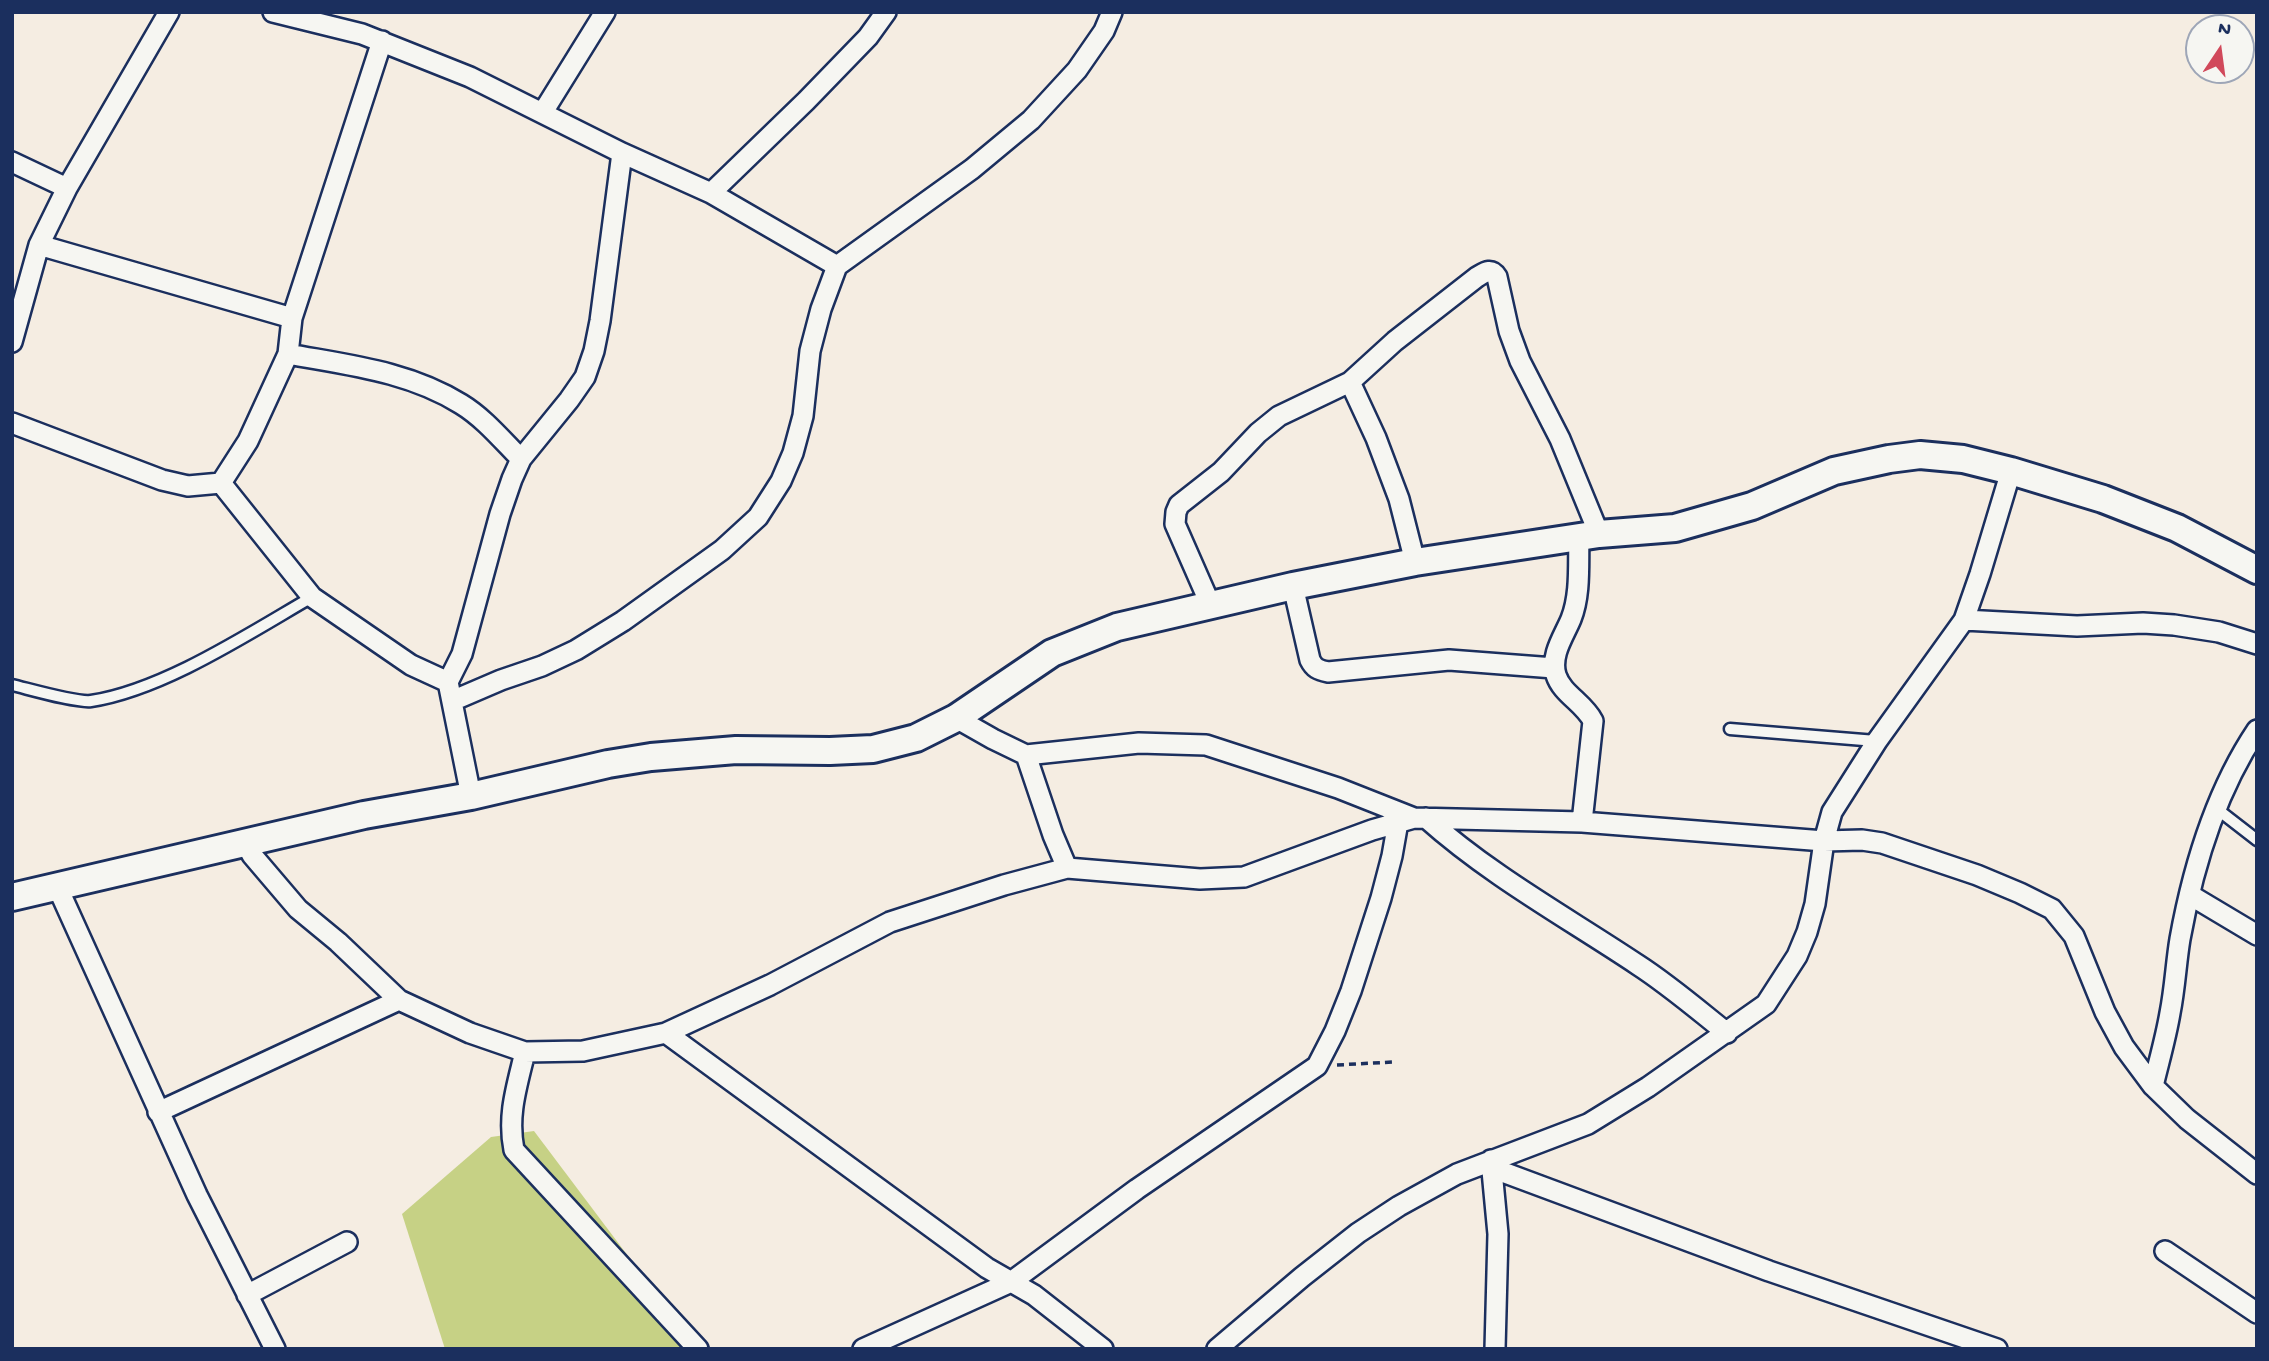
<!DOCTYPE html>
<style>
body{margin:0}
#map{position:relative;width:2269px;height:1361px;overflow:hidden;background:#f5ede2;font-family:"Gochi Hand",sans-serif}
canvas{display:block}
.frame{position:absolute;inset:0;border:14px solid #1b2f5e;pointer-events:none}
.north{position:absolute;left:2185px;top:14px;width:70px;height:70px;box-sizing:border-box;background:#f6f6f2;border:2px solid #9ea6b7;border-radius:50%;rotate:13deg;font-size:19px;font-weight:700;line-height:28px;text-align:center;color:#1b2f5e}
.north::after{content:'';display:block;margin:auto;width:24px;height:32px;background:#d1495b;clip-path:polygon(50% 0,100% 100%,50% 72%,0 100%)}
</style>
<div id="map">
<canvas width="2269" height="1361"></canvas>
<div class="frame"></div>
<div class="north">N</div>
</div>
<script>
const context = document.querySelector('canvas').getContext('2d');
context.lineJoin = 'round';
function fillPath(path, color) {
  context.fillStyle = color;
  context.fill(path, 'evenodd');
}
function trace(path, color, width, dash) {
  context.strokeStyle = color;
  context.lineWidth = width;
  context.lineCap = dash ? 'butt' : 'round';
  context.setLineDash(dash || []);
  context.stroke(path);
}
fillPath(new Path2D(`
 M534,1131L698,1349H445L402,1214L491,1137Z`), '#c6d185');
const lane = new Path2D(`
 M12,685C29,689 77,703 91,701C163,690 248,634 312,597
 M1730,729L1876,741
 M2217,809L2257,840`);
const street = new Path2D(`
 M273,12L362,34L470,77L622,153L711,193L837,266
 M543,112L605,12
 M12,162L67,188
 M711,193L806,101L868,37L886,12
 M39,245L292,318
 M12,342L39,245L67,188L169,12
 M288,354C347,365 408,371 461,404C484,418 502,440 521,459
 M1350,382L1376,438L1399,499L1415,562
 M12,423L162,480L188,486L221,483
 M221,483L248,441L288,354L292,318L382,41
 M221,483L312,597L411,665L448,682
 M1579,538C1578,563 1581,594 1571,619C1564,636 1550,655 1556,675C1562,694 1584,703 1593,721L1582,822
 M1293,586L1310,660C1314,668 1318,670 1328,672L1449,660L1554,668
 M1211,606L1175,524L1176,512L1179,505L1221,472L1258,433L1279,416L1350,382L1395,341L1477,277C1484,273 1491,267 1497,277L1509,331L1520,361L1560,439L1599,534
 M1964,620L2077,626L2143,623L2174,625L2219,632L2257,644
 M452,701L501,680L542,666L576,650L623,621L722,550L758,517L781,481L793,453L803,416L810,351L821,309L837,266L972,169L1031,120L1077,70L1104,31L1112,12
 M956,718L993,739L1026,755L1139,743L1206,745L1338,788L1414,818
 M1026,755L1053,835L1067,868L1200,879L1244,877L1372,830L1414,818L1582,822L1824,841L1862,840L1882,843L1977,875L2020,893L2052,909L2074,936L2105,1012L2124,1047L2153,1086L2187,1119L2257,1174
 M471,796L448,682L462,654L500,514L512,479L521,459L569,400L585,377L594,351L600,321L622,153
 M1426,818C1491,876 1566,917 1638,965C1669,985 1698,1010 1727,1033
 M245,842L252,855L298,909L338,942L399,1000L470,1033L525,1052L583,1051L666,1033L770,985L890,922L1004,885L1067,868
 M57,886L197,1195L275,1349
 M2190,895L2257,935
 M666,1033L987,1268L1034,1295L1103,1349
 M525,1052C517,1086 507,1115 514,1150L698,1349
 M2153,1086C2159,1061 2166,1037 2170,1013C2175,988 2176,963 2180,939C2193,867 2216,791 2257,730
 M158,1112L399,1000
 M1491,1160L1498,1234L1495,1349
 M1492,1168L1769,1271L1997,1349
 M2165,1251L2257,1313
 M247,1295L347,1242
 M863,1349L1011,1282L1137,1189L1317,1066L1335,1031L1351,991L1381,898L1392,856L1398,822
 M1217,1349L1302,1277L1358,1233L1399,1206L1457,1174L1588,1124L1648,1087L1766,1004L1797,956L1807,932L1815,904L1824,841L1832,812L1877,741L1964,620L1980,574L2011,471`);
const secondary = new Path2D(`
 M12,897L364,815L471,796L608,764L651,757L736,750L830,751L873,749L916,738L956,718L1052,653L1117,627L1293,586L1415,562L1599,534L1675,528L1752,506L1834,471L1889,459L1920,455L1963,459L2011,471L2103,499L2177,528L2257,570`);
trace(lane, '#1b2f5e', 15);
trace(street, '#1b2f5e', 24);
trace(secondary, '#1b2f5e', 32);
trace(new Path2D(`
 M1337,1065L1394,1062`), '#1b2f5e', 3.5, [7, 5]);
trace(lane, '#f6f6f2', 10);
trace(street, '#f6f6f2', 19);
trace(secondary, '#f6f6f2', 26);
</script>
